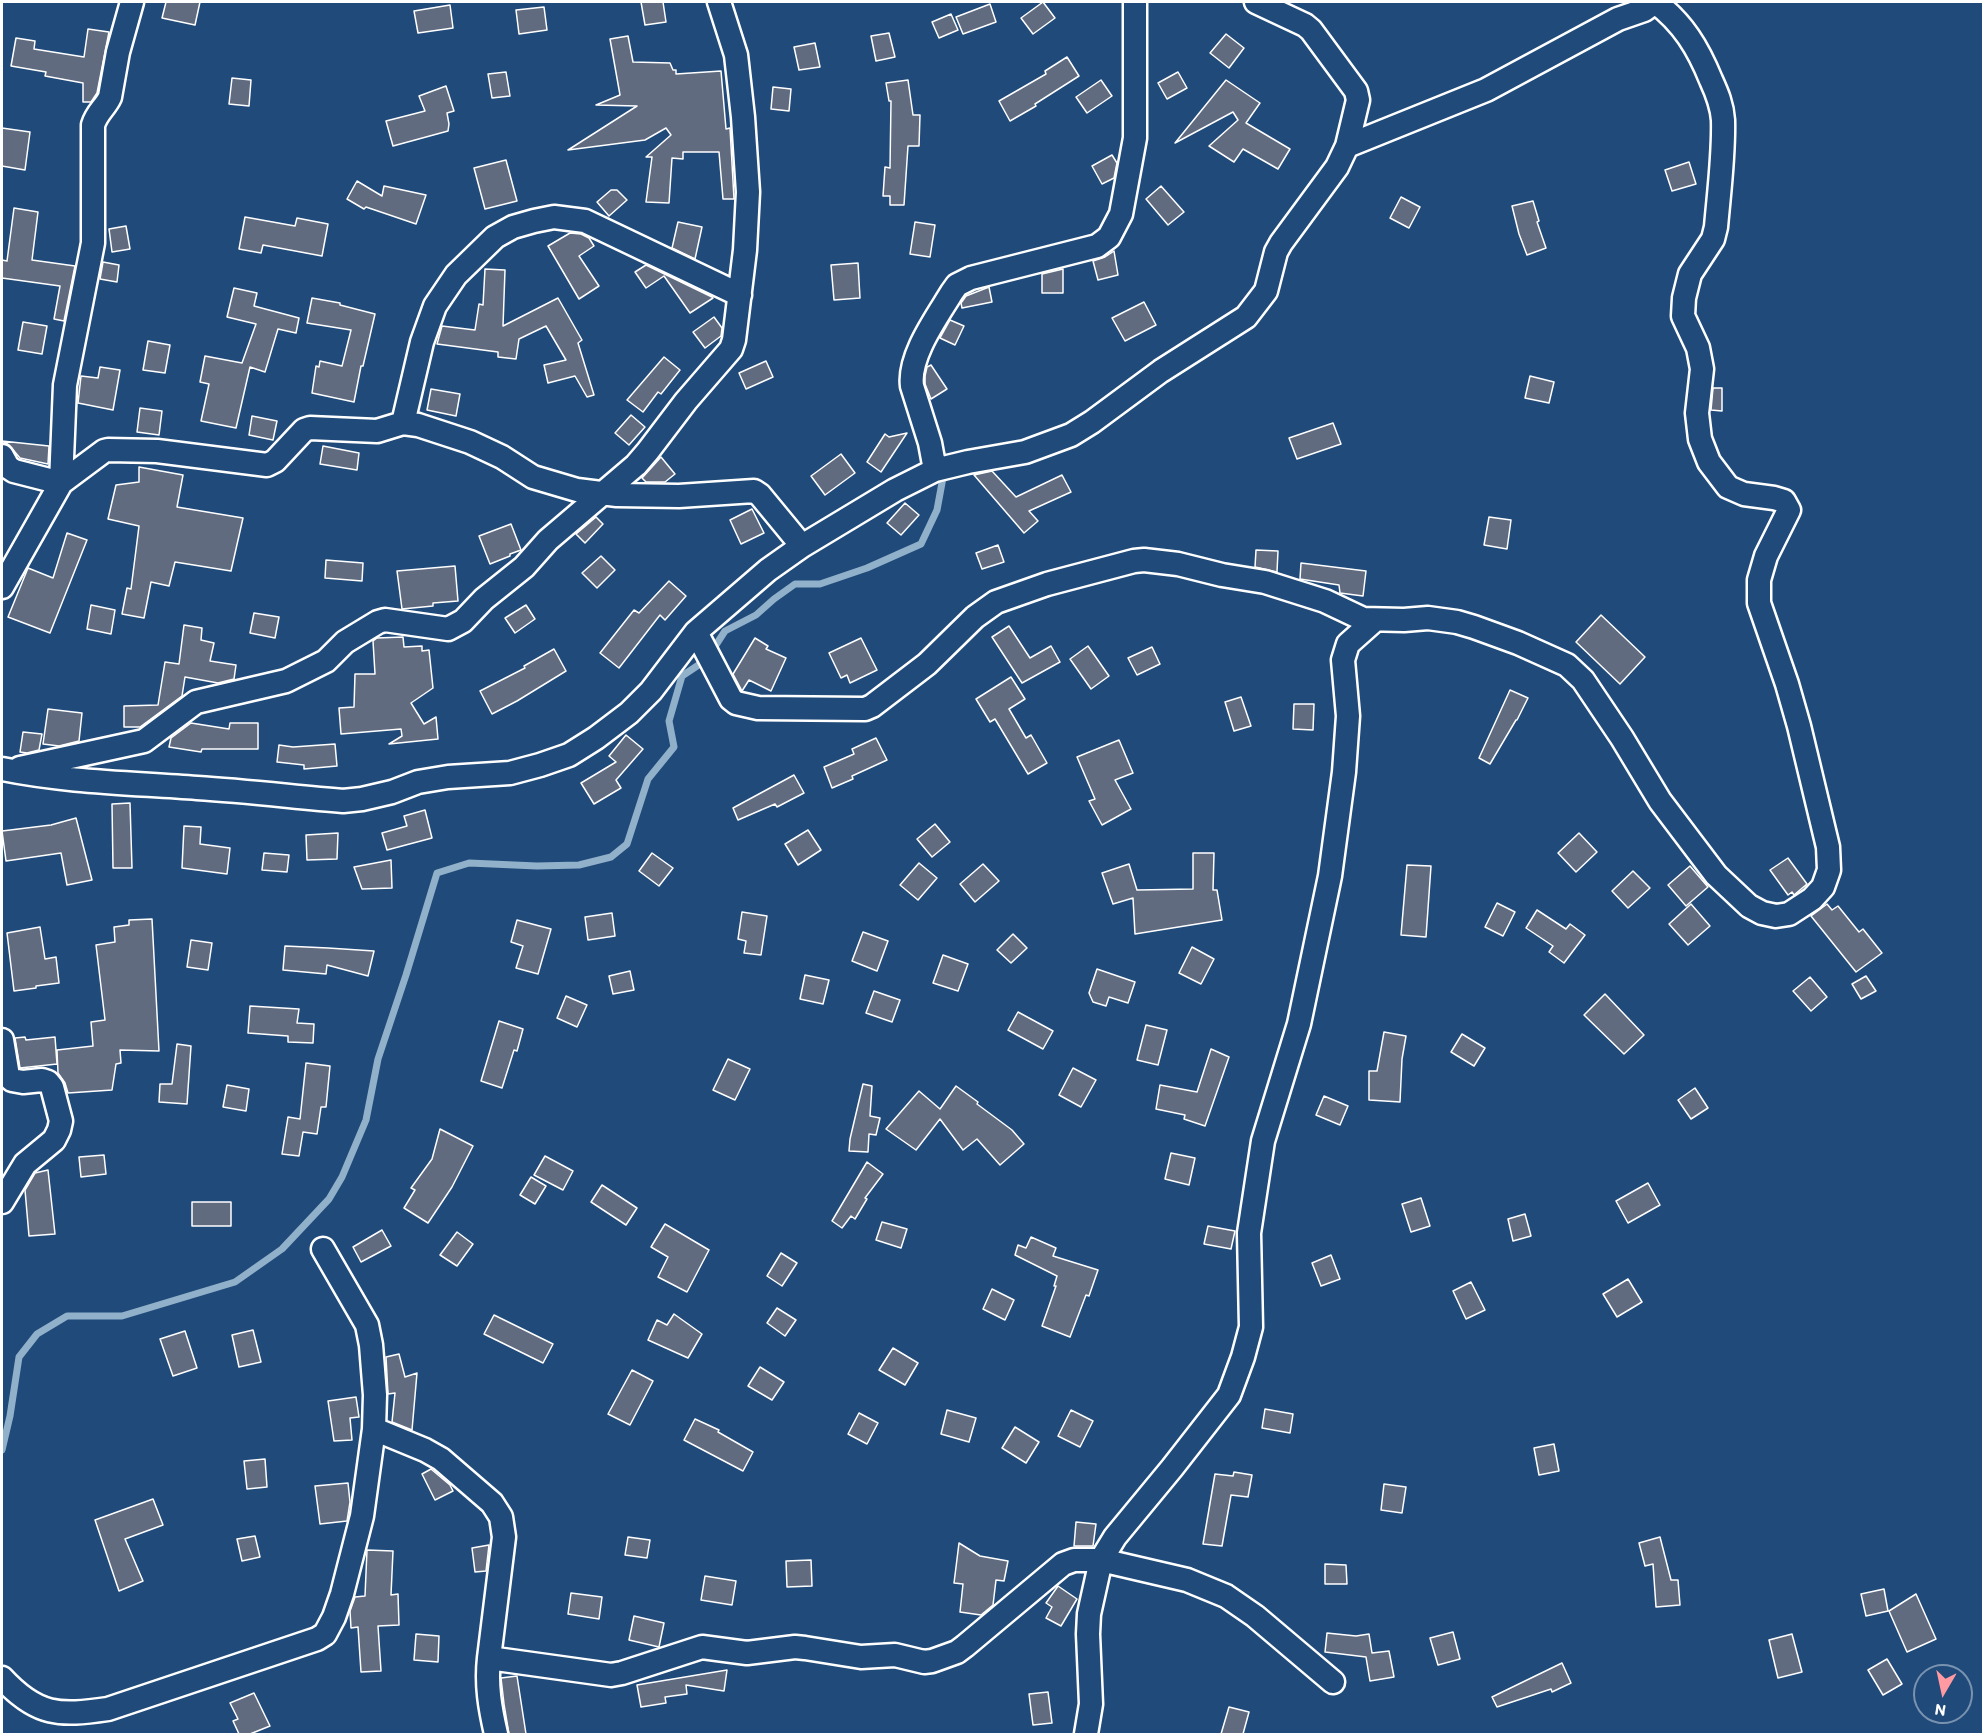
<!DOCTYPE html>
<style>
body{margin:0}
#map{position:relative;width:1985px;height:1736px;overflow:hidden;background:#1f4a7a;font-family:Itim,sans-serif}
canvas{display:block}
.frame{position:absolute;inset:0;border:3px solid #fff;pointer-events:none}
.north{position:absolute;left:1913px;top:1664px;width:60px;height:60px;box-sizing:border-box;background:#1f4a7a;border:2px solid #7992af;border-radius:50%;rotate:189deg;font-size:16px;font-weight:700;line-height:24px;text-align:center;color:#fff}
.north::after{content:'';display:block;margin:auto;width:21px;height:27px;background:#ff9aa2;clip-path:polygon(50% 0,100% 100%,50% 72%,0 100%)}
</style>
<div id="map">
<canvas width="1985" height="1736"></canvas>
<div class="frame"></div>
<div class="north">N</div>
</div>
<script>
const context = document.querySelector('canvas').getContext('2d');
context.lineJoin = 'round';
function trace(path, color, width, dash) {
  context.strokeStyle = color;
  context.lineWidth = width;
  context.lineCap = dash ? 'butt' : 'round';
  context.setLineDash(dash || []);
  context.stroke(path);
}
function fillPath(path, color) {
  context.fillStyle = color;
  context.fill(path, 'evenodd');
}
trace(new Path2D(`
 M712,651L725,631L756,615L774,599L795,584H820L867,568L921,544L937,510L944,472
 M2,1450L10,1416L19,1357L37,1334L67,1316H122L235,1282L282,1249L329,1199L342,1177L366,1120L378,1059L406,975L437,873L469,863L537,866L579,865L611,857L627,844L648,779L674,747L669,721L682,676L706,660`), '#91b0c9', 7);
const building = new Path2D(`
 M166,2H200L195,25L162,18Z
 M641,2H663L666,22L645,25Z
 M1043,2L1055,18L1033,34L1021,18Z
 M990,4L996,22L963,34L956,17Z
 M450,5L453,28L418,33L414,11Z
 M544,7L547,30L519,34L516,10Z
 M951,14L958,30L939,38L932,22Z
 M88,29L109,32L97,93L91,102H83V83L45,76L46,72L11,66L16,38L35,41L34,49L84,57Z
 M889,33L895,57L876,61L871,36Z
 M1226,34L1244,48L1229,68L1210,53Z
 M628,36L633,62L670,63L673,70H676V74L721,71L726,129L730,128L734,199H723L719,152H683V159L672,158L669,203L646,202L652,157H646L671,135L666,128L645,140L568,150L637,106L596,105L620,95L610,39Z
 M815,43L820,67L799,70L794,47Z
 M1067,57L1079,76L1035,104L1036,106L1010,121L999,101L1046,74L1045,71Z
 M506,72L510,96L492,98L488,74Z
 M1178,72L1187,88L1167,99L1158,83Z
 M232,78L251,80L249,106L229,104Z
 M908,80L913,115H920L919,146H908L904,205H890V196H883L885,167L890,168L891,101H889L886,83Z
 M1101,80L1112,96L1087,113L1076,97Z
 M1226,80L1260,103L1246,123L1290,149L1278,169L1243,149L1234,162L1209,146L1238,120L1233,112L1175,143Z
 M446,86L454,111L447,113L449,124L448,131L393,146L386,121L425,111L419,96Z
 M773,87L791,89L789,111L771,109Z
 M2,128L30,132L25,170L2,166Z
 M1112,155L1117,163L1114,178L1102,184L1092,166Z
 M506,160L517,201L485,209L474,168Z
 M1689,162L1696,184L1672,191L1665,170Z
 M357,181L382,196L384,186L426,195L416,224L366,207L364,209L347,199Z
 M1161,186L1184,212L1168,225L1146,199Z
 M611,190H617L627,200L609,216L597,202Z
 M1401,197L1420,207L1409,228L1390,218Z
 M1533,201L1539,221L1537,222L1546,248L1527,255L1519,234L1512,206Z
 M14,208L38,212L32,260L75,266L64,321L54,319L60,286L2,278V260L7,261Z
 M245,217L295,226L297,218L328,224L322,256L263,245L261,253L239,249Z
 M678,222L702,227L695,259L672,248Z
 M915,222L935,225L930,257L910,254Z
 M126,226L130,249L112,252L109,229Z
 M570,233L581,234L589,238L594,246L579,256L599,286L579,299L548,246Z
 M1114,251L1118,275L1098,280L1093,261L1105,257Z
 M103,262L119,265L117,282L100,279Z
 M858,263L860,298L834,300L831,265Z
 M646,265L712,297L713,298L690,313L664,276L646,288L635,272Z
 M485,269L505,270L503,326L558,298L582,340L578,343L594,395L587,397L575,376L548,383L544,365L566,360L546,326L519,339L516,359L498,357V352L437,344L442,326L475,330L479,304L483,305Z
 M1063,269V293H1042V274Z
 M989,287L992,302L962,308L961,303L966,296Z
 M234,288L257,293L254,306L299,318L296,333L278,329L265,372L250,367L236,428L201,421L209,384L200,382L205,356L242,363L256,324L227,317Z
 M312,298L340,303V305L375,314L363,366H361L354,402L312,393L316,366L319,367L320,361L342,366L351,330L307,323Z
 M1144,302L1156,325L1125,341L1112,318Z
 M714,317L722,328L721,336L705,348L693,332Z
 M950,320L964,326L955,345L940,338Z
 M23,322L47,326L42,354L18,350Z
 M148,341L170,345L165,373L143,370Z
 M664,357L680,370L661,394L658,392L643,412L627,400Z
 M766,361L773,377L746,389L739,373Z
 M931,365L947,389L931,399L925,384V376L927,367Z
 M100,367L120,370L113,410L78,403L81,376L98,378Z
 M1530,376L1554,382L1549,403L1525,398Z
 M1713,388H1722V411L1711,410Z
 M431,389L460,394L456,416L427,410Z
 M140,408L162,411L159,435L137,432Z
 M631,415L645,427L629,445L615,433Z
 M252,416L277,421L273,440L249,435Z
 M1333,423L1341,444L1297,459L1289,438Z
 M907,433L881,472L867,462L885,434L889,437Z
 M2,441L49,446L48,464L20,458L9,445Z
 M323,446L359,453L357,470L320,464Z
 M841,454L855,473L825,495L811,476Z
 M661,457L675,474L665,482H646L642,478Z
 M139,467L183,475L177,507L243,518L231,571L175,562L169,586L151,582L144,618L122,614L127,588L131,589L139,526L108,519L116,485L139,482Z
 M992,471L1016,497L1062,475L1071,492L1029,511L1038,521L1024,533L974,475Z
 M905,503L919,515L901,535L887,523Z
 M752,509L764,533L741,544L730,520Z
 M596,517L603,524L585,543L576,534Z
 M1489,517L1511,520L1507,549L1484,545Z
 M511,524L521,550L510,554V556L490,564L479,536Z
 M67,533L87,540L50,633L8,617L28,568L53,578Z
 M998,545L1004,562L982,569L976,553Z
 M1256,550L1278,551L1277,572L1255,567Z
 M601,556L615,570L597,588L582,573Z
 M326,560L363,563L362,581L325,578Z
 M1301,563L1366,571L1363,596L1340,593L1339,585L1300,579Z
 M455,566L458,601L433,603V606L402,609L397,571Z
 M669,581L686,596L665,620L660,615L619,668L600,653L634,610L639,613Z
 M91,605L115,610L111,634L87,629Z
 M526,605L535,619L515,633L505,618Z
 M254,613L279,617L275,638L250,633Z
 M1601,615L1645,657L1620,684L1576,642Z
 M184,625L202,628L201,640L214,643L210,661L236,665L234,679L218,683L185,677L182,696L140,727H124V706L158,705L165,662L179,664Z
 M1009,626L1030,658L1051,646L1060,662L1022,683L992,637Z
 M403,637L404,647L422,646V651L429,650L433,688L411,703L424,724L436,717L438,739L389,744L402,736L401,729L341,734L339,708L354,707L355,674H375L373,641L377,638Z
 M755,638L768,646L766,649L786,658L771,691L749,680L742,691L733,674Z
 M861,638L877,670L850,683L847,675L841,678L829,653Z
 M1088,646L1109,676L1091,689L1070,659Z
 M1152,647L1160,664L1137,675L1128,658Z
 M554,649L566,671L517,701L492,714L480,691L525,668L524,666Z
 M1011,677L1025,699L1009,709L1026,738L1031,735L1047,763L1028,774L995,719L990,722L976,699Z
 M1510,690L1528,698L1517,720H1516L1490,764L1479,758Z
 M1241,697L1251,726L1234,731L1225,702Z
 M1294,704H1314L1313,730L1293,729Z
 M48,709L82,713L79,741L59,746L43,744Z
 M191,723L229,729L230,723H258V749H202L201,752L169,747L171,738Z
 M23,732L42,734L39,750L27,753L20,752Z
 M626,735L643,749L616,780L621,788L594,804L581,783L616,762L609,756Z
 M876,738L887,760L852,776L853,779L832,788L824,767L854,754L852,749Z
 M1119,740L1133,773L1115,780L1131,809L1102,825L1089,801L1095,799L1077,757Z
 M335,744L337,766L304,769V765L277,762L279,745L293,747Z
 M794,775L804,793L777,807L775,804L738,820L733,808Z
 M130,803L132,868H113L112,804Z
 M425,810L432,838L387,850L382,833L407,826L404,816Z
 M76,818L92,880L67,885L61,853L6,861L2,831L51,825Z
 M935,824L950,842L932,857L917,839Z
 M184,826L201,827L200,844L230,848L227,874L182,868Z
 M808,830L821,850L798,865L785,844Z
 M338,833L337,859L307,860L306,835Z
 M1579,833L1597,852L1576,872L1558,853Z
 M264,853L289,855L287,872L262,870Z
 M652,853L673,868L659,886L639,871Z
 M1193,853H1214L1213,890H1217L1222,920L1135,934L1133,898L1113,904L1102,873L1129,864L1137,890L1193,889Z
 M1788,858L1807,884L1794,895L1792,892L1788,895L1770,870Z
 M391,860L392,888L362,889L354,867Z
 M919,863L937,878L918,900L900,885Z
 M983,864L999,881L975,902L960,884Z
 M1407,865L1431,866L1426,937L1401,935Z
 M1690,866L1708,887L1686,906L1668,885Z
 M1633,871L1650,888L1628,908L1612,891Z
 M1497,903L1515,912L1503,936L1485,927Z
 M1691,904L1710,926L1688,945L1669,924Z
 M1827,904L1832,910L1838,906L1859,932L1863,929L1882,953L1856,972L1811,916Z
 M1537,910L1566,929L1570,924L1585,935L1564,963L1549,952L1553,946L1526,928Z
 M742,912L767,916L761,955L744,953L746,941L738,939Z
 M612,913L615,936L588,940L585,917Z
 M152,919L159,1051L120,1050L121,1063L116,1064L112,1090L68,1093L65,1083L58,1073L57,1050L93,1046L91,1022L105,1020L96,945L115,942L114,927L129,925V920Z
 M517,920L551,929L538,974L516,968L523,946L511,942Z
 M40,927L45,959L56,957L59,983L36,986V988L14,991L7,933Z
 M863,932L888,941L877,971L852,961Z
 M1013,934L1027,948L1011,963L997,950Z
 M191,940L212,943L208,970L187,967Z
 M285,946L328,948L374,951L368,976L327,965L326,974L283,970Z
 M1192,947L1214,959L1201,984L1179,973Z
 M943,955L968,964L958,991L933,983Z
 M1097,969L1135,982L1128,1003L1109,997L1106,1006L1093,1002L1089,993Z
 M630,971L634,990L613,994L609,976Z
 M805,975L829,980L823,1004L800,999Z
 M1866,976L1876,991L1861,999L1852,984Z
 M1810,977L1827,997L1811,1011L1793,991Z
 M874,991L900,1000L892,1022L866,1013Z
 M1605,994L1644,1035L1624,1054L1584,1015Z
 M566,996L587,1005L577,1027L557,1018Z
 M250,1006L299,1009L297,1023L314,1024L313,1043L288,1042V1036L248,1033Z
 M1018,1012L1053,1031L1043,1049L1008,1030Z
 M499,1021L523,1029L517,1051L514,1050L502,1088L481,1081Z
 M1146,1025L1167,1030L1158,1065L1137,1060Z
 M1384,1032L1406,1036L1402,1059L1400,1102L1369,1100V1071H1377Z
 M1462,1034L1485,1048L1474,1066L1451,1052Z
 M25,1037L26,1040L55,1037L57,1064L20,1068L15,1038Z
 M177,1044L191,1046L187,1104L159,1102L160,1084H172Z
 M1211,1049L1229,1057L1205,1126L1184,1119L1185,1115L1156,1109L1160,1085L1197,1092Z
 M728,1059L750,1069L735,1100L713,1090Z
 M306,1063L330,1066L326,1107H321L317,1134L303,1132L299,1156L282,1154L288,1117L300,1119Z
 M1073,1068L1096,1080L1081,1107L1059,1095Z
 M863,1084L872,1086L870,1116L880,1118L876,1135L869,1134L868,1152L849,1151L850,1139Z
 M227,1085L249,1089L246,1111L223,1107Z
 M956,1086L978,1102L977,1104L1012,1130L1024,1144L1000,1165L977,1139L963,1150L940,1119L916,1150L886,1129L919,1091L940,1109Z
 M1695,1088L1708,1108L1691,1119L1678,1100Z
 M1324,1096L1348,1106L1340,1125L1316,1115Z
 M440,1129L473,1146L452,1187L428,1223L404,1208L415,1190L411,1188L432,1159Z
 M1171,1153L1195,1158L1189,1185L1165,1179Z
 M104,1155L106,1174L81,1177L79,1157Z
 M545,1156L573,1171L563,1190L534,1175Z
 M867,1162L883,1174L865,1198L867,1199L855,1219L851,1216L842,1228L832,1221Z
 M48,1170L55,1234L29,1236L25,1190L35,1173Z
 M531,1177L546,1186L535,1204L520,1195Z
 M1648,1183L1660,1205L1628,1223L1616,1201Z
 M602,1185L637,1208L626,1225L591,1202Z
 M1421,1198L1430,1226L1411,1232L1402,1204Z
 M192,1202H231V1226H192Z
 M1525,1214L1531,1236L1513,1241L1508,1219Z
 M882,1222L907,1229L901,1248L876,1240Z
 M665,1224L709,1250L687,1292L658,1277L668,1257L651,1247Z
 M1208,1226L1235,1231L1231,1249L1204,1244Z
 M382,1230L391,1246L361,1262L353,1247Z
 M457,1232L473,1244L457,1266L440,1255Z
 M1031,1237L1056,1248L1053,1256L1098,1270L1089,1296L1086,1295L1070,1337L1042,1326L1056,1286H1054L1057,1276L1015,1255L1018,1245L1026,1248Z
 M781,1253L797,1263L782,1286L767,1276Z
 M1331,1255L1340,1279L1321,1286L1312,1263Z
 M1628,1279L1642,1302L1617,1317L1603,1294Z
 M1471,1282L1485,1310L1466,1319L1453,1291Z
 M992,1289L1014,1300L1005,1320L983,1309Z
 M777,1308L796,1320L785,1336L767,1323Z
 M674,1314L702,1334L688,1358L648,1340L657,1320L667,1325Z
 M494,1315L553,1344L543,1363L484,1334Z
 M253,1330L261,1362L239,1367L232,1335Z
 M185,1331L197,1368L173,1376L160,1339Z
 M893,1348L918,1363L905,1385L879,1370Z
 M399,1354L405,1377L417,1373L412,1430L392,1422L395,1393L388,1394L386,1357Z
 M760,1367L784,1382L772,1400L748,1386Z
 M632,1370L653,1381L630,1425L608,1414Z
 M356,1397L359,1417L350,1418L352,1440L334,1441L328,1401Z
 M1265,1409L1293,1414L1290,1433L1262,1428Z
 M947,1410L976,1418L969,1442L941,1434Z
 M1071,1410L1093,1421L1080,1447L1058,1436Z
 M859,1413L878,1423L867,1444L848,1434Z
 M695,1419L719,1430L718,1432L753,1452L743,1471L684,1440Z
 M1015,1427L1039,1442L1026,1463L1002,1448Z
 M1554,1444L1559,1471L1539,1475L1534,1448Z
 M265,1459L267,1487L247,1489L244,1461Z
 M431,1469L450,1485L453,1491L435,1500L422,1474Z
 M1234,1472L1252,1475L1248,1497L1231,1495L1222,1546L1203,1544L1215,1474L1233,1476Z
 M348,1483L350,1502L347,1521L320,1524L315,1486Z
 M1384,1484L1406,1487L1402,1513L1381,1510Z
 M153,1499L163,1525L125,1539L143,1581L119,1591L95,1520Z
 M1076,1522L1096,1524L1093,1546H1074Z
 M255,1536L260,1557L242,1561L237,1539Z
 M628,1537L650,1540L647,1558L625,1555Z
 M1660,1537L1671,1580H1678L1680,1605L1656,1607L1653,1564L1645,1566L1639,1543Z
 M959,1543L980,1556L1008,1561L1004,1581L996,1580L993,1605L981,1615L960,1612L963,1584L954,1583Z
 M489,1545L486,1571L475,1572L472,1548Z
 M367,1550L393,1551L391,1595L398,1594L399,1625L378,1626L381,1671L361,1672L358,1627L351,1628L350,1611L355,1597L365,1596Z
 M811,1560L812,1586L787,1587L786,1561Z
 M1325,1564L1346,1565L1347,1584H1325Z
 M705,1576L736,1581L732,1605L701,1600Z
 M1058,1586L1077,1599L1061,1626L1046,1618L1052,1607L1046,1603Z
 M1884,1589L1888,1611L1866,1616L1861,1594Z
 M571,1593L602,1597L599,1619L568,1614Z
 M1916,1594L1936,1639L1907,1652L1889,1611Z
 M634,1616L664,1623L659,1647L629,1640Z
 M1453,1632L1460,1659L1438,1665L1430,1638Z
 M1327,1633L1356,1636L1369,1634L1372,1653L1389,1651L1394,1677L1370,1681L1366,1657L1325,1652Z
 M416,1634L439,1636L438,1662L414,1660Z
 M1792,1634L1802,1672L1778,1678L1769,1640Z
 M1887,1659L1902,1684L1883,1695L1868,1670Z
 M1562,1663L1571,1683L1552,1692L1551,1689L1497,1707L1492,1697Z
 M727,1670L724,1691L686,1685L687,1694L665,1697L666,1703L641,1707L637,1685Z
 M517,1676L526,1734H509L504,1704L501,1678Z
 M1048,1692L1052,1723L1033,1725L1029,1694Z
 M254,1693L270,1726L250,1734H239L233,1721L238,1719L230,1703Z
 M1229,1707L1249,1712L1243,1734H1221Z`);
fillPath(building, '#606b80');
trace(building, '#fff', 1.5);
const street = new Path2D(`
 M1347,146L1486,90L1618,19L1644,10L1655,2
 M403,423L422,342L435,306L456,275L495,237L513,227L534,221L554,217L585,221L740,295
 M2,456L8,467L14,471L61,483
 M935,470L930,443L912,386C908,356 937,317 952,292L957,285L971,278L1097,246L1109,237L1121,214L1135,138V2
 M61,483L65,385L93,243V125C97,112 105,108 110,97L118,52L132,2
 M2,587L61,483L104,451L108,450L157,451L267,465L275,461L304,430L310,428L377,431L403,423L418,425L470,442L502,457L533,477L577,490L617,495L679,496L754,491L760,495L802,546
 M696,632L731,699L736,703L758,708L865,709L872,706L927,664L975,617L996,602L1047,584L1134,561L1144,560L1178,564L1222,575L1265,582L1325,601L1363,619L1404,620L1428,618L1457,622L1474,627L1518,643L1567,665L1583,680L1622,738L1660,801L1716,875L1749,906L1762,913L1776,916L1789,914L1812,899L1823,887L1829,870L1828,847L1799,726L1787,684L1759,603V580L1766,556L1789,510L1784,501L1774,498L1744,494L1728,487L1709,462L1700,439L1697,413L1702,369L1698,348L1683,316L1684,298L1690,274L1713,239L1716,227C1719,192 1724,155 1723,120C1722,105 1717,93 1711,80C1698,48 1683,23 1655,2
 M20,768L144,741L196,702L286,681L326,661L345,642L378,622L385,620L448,629L463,621L484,599L524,567L548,540L636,465L648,451L686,401L731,349L734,340L745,250L748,192L743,117L736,55L719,2
 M2,769C66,782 131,783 197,788C246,791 295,797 343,801L362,799L392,792L418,782L448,777L510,773L540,765L569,755L596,738L629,713L651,691L696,632L768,570L802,546L895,490L935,470L968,462L1025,452L1071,435L1092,422L1161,371L1246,317L1266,291L1276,252L1281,243L1337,167L1347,146L1358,100L1356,91L1311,30L1305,25L1256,2
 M2,1040L8,1076L12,1080L23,1082L42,1080L48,1082L52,1087L61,1121L59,1130L54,1140L25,1164L2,1202
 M323,1249L367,1325L371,1345L375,1395L374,1429L425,1450L441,1459L492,1503L501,1517L504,1537L489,1658L611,1675L622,1673L702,1647L747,1653L795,1647L805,1648L861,1657L895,1655L924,1662L932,1661L957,1652L965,1646L1063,1564L1074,1560H1101L1187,1580L1226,1596L1255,1616L1333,1682
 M489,1658C486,1685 490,1708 496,1734
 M2,1678C37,1716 59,1716 108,1709L317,1639L325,1634L334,1617L342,1594L362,1516L374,1429
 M1086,1734L1091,1704L1088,1634L1089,1614L1101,1560L1115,1537L1172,1468L1229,1395L1243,1357L1251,1327L1249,1233L1263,1141L1299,1024L1330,876L1344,772L1348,716L1343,660L1348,644L1375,620`);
trace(street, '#fff', 27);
trace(street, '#1f4a7a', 22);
</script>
